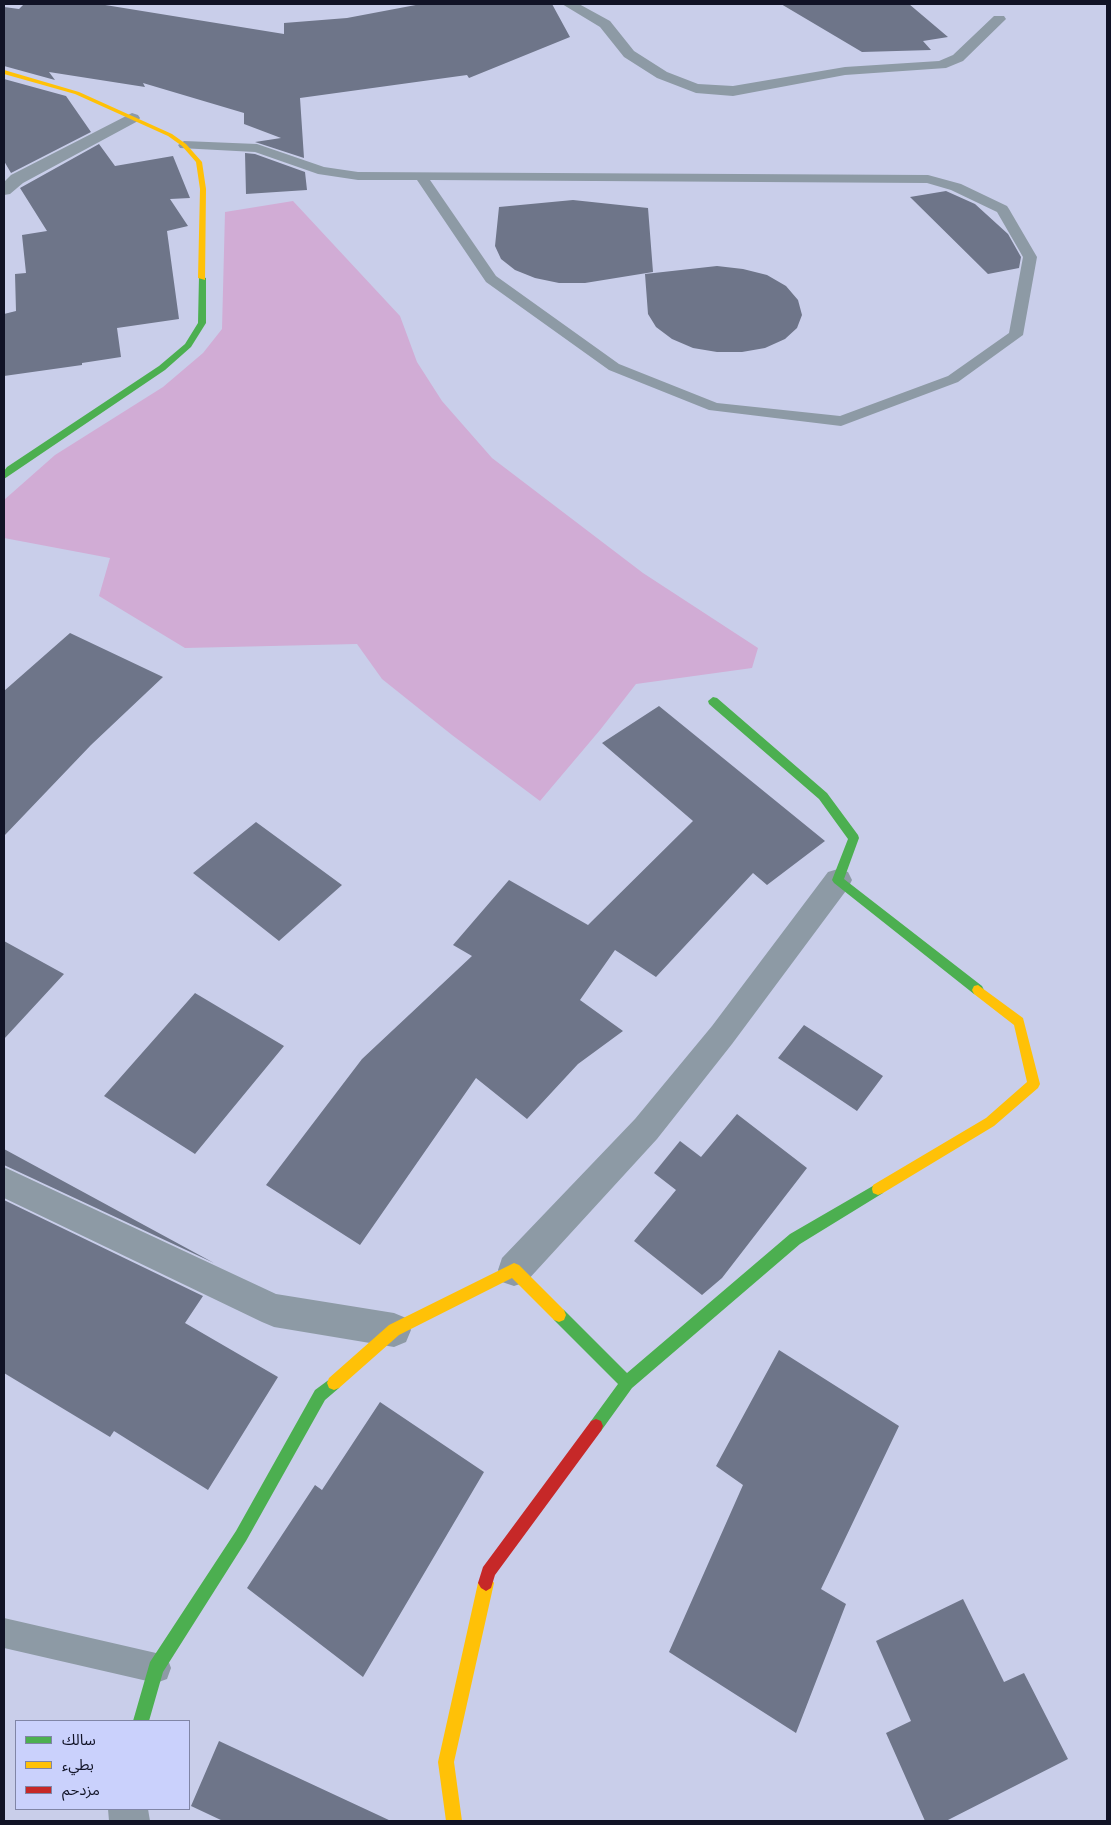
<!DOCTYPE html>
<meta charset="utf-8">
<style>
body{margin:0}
#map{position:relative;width:1111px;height:1825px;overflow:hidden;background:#c9ceea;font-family:Manrope,"Noto Sans Arabic",sans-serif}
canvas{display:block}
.frame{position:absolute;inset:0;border:5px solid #111326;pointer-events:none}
.legend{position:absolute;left:15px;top:1720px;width:175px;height:90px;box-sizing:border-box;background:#cad1fc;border:1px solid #8085a6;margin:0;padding:6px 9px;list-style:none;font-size:15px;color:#111326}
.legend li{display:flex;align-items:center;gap:10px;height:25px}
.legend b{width:25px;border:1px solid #8085a6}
</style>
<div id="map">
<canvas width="1111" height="1825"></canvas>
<div class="frame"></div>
<ul class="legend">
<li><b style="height:6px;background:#4caf50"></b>سالك</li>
<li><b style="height:6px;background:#ffc107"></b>بطيء</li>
<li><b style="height:6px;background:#c62828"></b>مزدحم</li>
</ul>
</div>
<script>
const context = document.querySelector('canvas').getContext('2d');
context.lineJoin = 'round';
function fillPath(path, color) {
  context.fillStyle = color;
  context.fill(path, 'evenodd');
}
fillPath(new Path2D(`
 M293,201L400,316L417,362L442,401L492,458L643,573L758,648L752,668L636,684L600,730L540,801L452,735L382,679L357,644L185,648L99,596L110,558L4,538V500L55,455L163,387L203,353L222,329L225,212Z`), '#d1acd5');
fillPath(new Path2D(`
 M24,4H99L284,34V23L347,18L421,4H552L570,37L469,78L467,75L300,98L304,158L255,142L281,138L244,124V113L143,83L145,87L49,72L55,80L4,66V7L19,9Z
 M781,4H909L948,37L923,41L931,50L862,52Z
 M4,79L66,96L91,132L11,173L4,161Z
 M99,144L115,166L173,156L190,198L170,199L188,226L167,231L179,319L117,328L121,357L82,363V365L4,376V314L16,311L15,274L26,273L22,235L47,231L20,188Z
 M245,153L255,154L305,172L307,190L246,194Z
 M946,191L975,204L1008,234L1021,257L1019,268L988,274L910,197Z
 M573,200L648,208L653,272L585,283H559L535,278L515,270L501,259L495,246L499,207Z
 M717,266L743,269L767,275L786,286L798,300L802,315L797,328L785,339L765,348L742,352H717L693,348L672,339L656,327L648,314L645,274Z
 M70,633L163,677L91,745L4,836V691Z
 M659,706L825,841L767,885L753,873L656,977L615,950L580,1000L623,1031L578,1064L527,1119L476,1078L360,1245L266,1185L362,1059L472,956L453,945L509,880L588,925L693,821L602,743Z
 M256,822L342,885L279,941L193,873Z
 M4,941L64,974L4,1039Z
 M195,993L284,1046L195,1154L104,1096Z
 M804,1025L883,1076L857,1111L778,1058Z
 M737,1114L807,1168L722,1278L702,1295L634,1241L676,1190L654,1173L680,1141L701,1157Z
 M4,1149L214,1263L4,1165Z
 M4,1200L203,1296L185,1323L278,1377L208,1490L114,1431L110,1437L4,1373Z
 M779,1350L899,1426L821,1589L846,1604L796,1733L669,1652L743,1485L716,1466Z
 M380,1402L484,1472L363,1677L247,1588L315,1485L322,1490Z
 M963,1599L1004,1682L1024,1673L1068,1759L946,1821H925L886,1733L911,1721L876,1641Z
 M219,1741L391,1821H223L191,1806Z`), '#6e7589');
fillPath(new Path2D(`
 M184,141L257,144L324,167L358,172L928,175L961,184L1007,206L1009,209L1037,257L1023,335L958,382L841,426L709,410L609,370L486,282L417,180H358L318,174L255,152L180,148L178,145ZM430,180L927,183L951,190L997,212L1023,257L1009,333L948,376L840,416L717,403L619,364L496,276Z
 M4,1618L156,1653L167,1657L171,1668L167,1679L156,1683L4,1648Z`), '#8d9aa5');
fillPath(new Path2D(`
 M562,4H579L610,21L634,51L667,72L698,84L733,86L845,67L939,61L953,55L994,16H1004L1006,19L963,61L946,68L845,75L733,96L696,93L657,78L624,57L600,27Z
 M132,113L138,115L140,118L138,121L23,183L10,194L4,195V182L11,175Z
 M838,869L848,872L852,880L848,888L732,1044L657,1139L526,1282L514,1286L502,1282L498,1270L502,1258L635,1119L712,1026L828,872Z
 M4,1167L276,1294L394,1313L406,1318L411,1330L406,1342L394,1347L274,1327L262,1322L4,1198Z
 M108,1809H148L150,1821H109Z`), '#8d9aa5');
fillPath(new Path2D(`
 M199,276L206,278V323L191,347L165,370L4,479V471L7,467L159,366L185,344L198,323Z
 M713,697L717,698L827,793L858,835L859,838L844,879L982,986L984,990L982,994L978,995L974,994L834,883L832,880L848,839L819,799L709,704L708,701Z
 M878,1183L883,1185L884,1189L883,1193L800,1244L632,1388L601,1431L596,1433L591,1431L589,1426L591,1421L618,1384L554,1320L552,1315L554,1310L559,1308L564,1310L627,1373L790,1234Z
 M334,1376L339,1378L341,1383L339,1388L325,1400L246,1541L163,1672L149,1721H133L150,1662L236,1531L315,1390Z`), '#4caf50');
fillPath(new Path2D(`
 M4,70L79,92L172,134L186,144L202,162L206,189L205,280L198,278L200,189L196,162L182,146L168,136L75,94L4,74Z
 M978,985L1023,1018L1040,1084L1038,1088L994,1126L883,1193L878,1195L873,1193L872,1189L873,1185L986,1118L1027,1082L1014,1025L974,994L972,990L974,986Z
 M514,1263L519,1265L564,1310L566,1315L564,1320L559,1322L554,1320L512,1278L399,1335L339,1388L334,1390L329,1388L327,1383L329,1378L389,1325Z
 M486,1575L491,1578L494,1583L454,1762L462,1821H446L438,1762L478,1583L481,1578Z`), '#ffc107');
fillPath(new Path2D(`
 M596,1419L601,1421L603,1426L601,1431L495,1575L491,1588L486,1591L481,1588L478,1583L483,1567L591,1421Z`), '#c62828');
</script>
